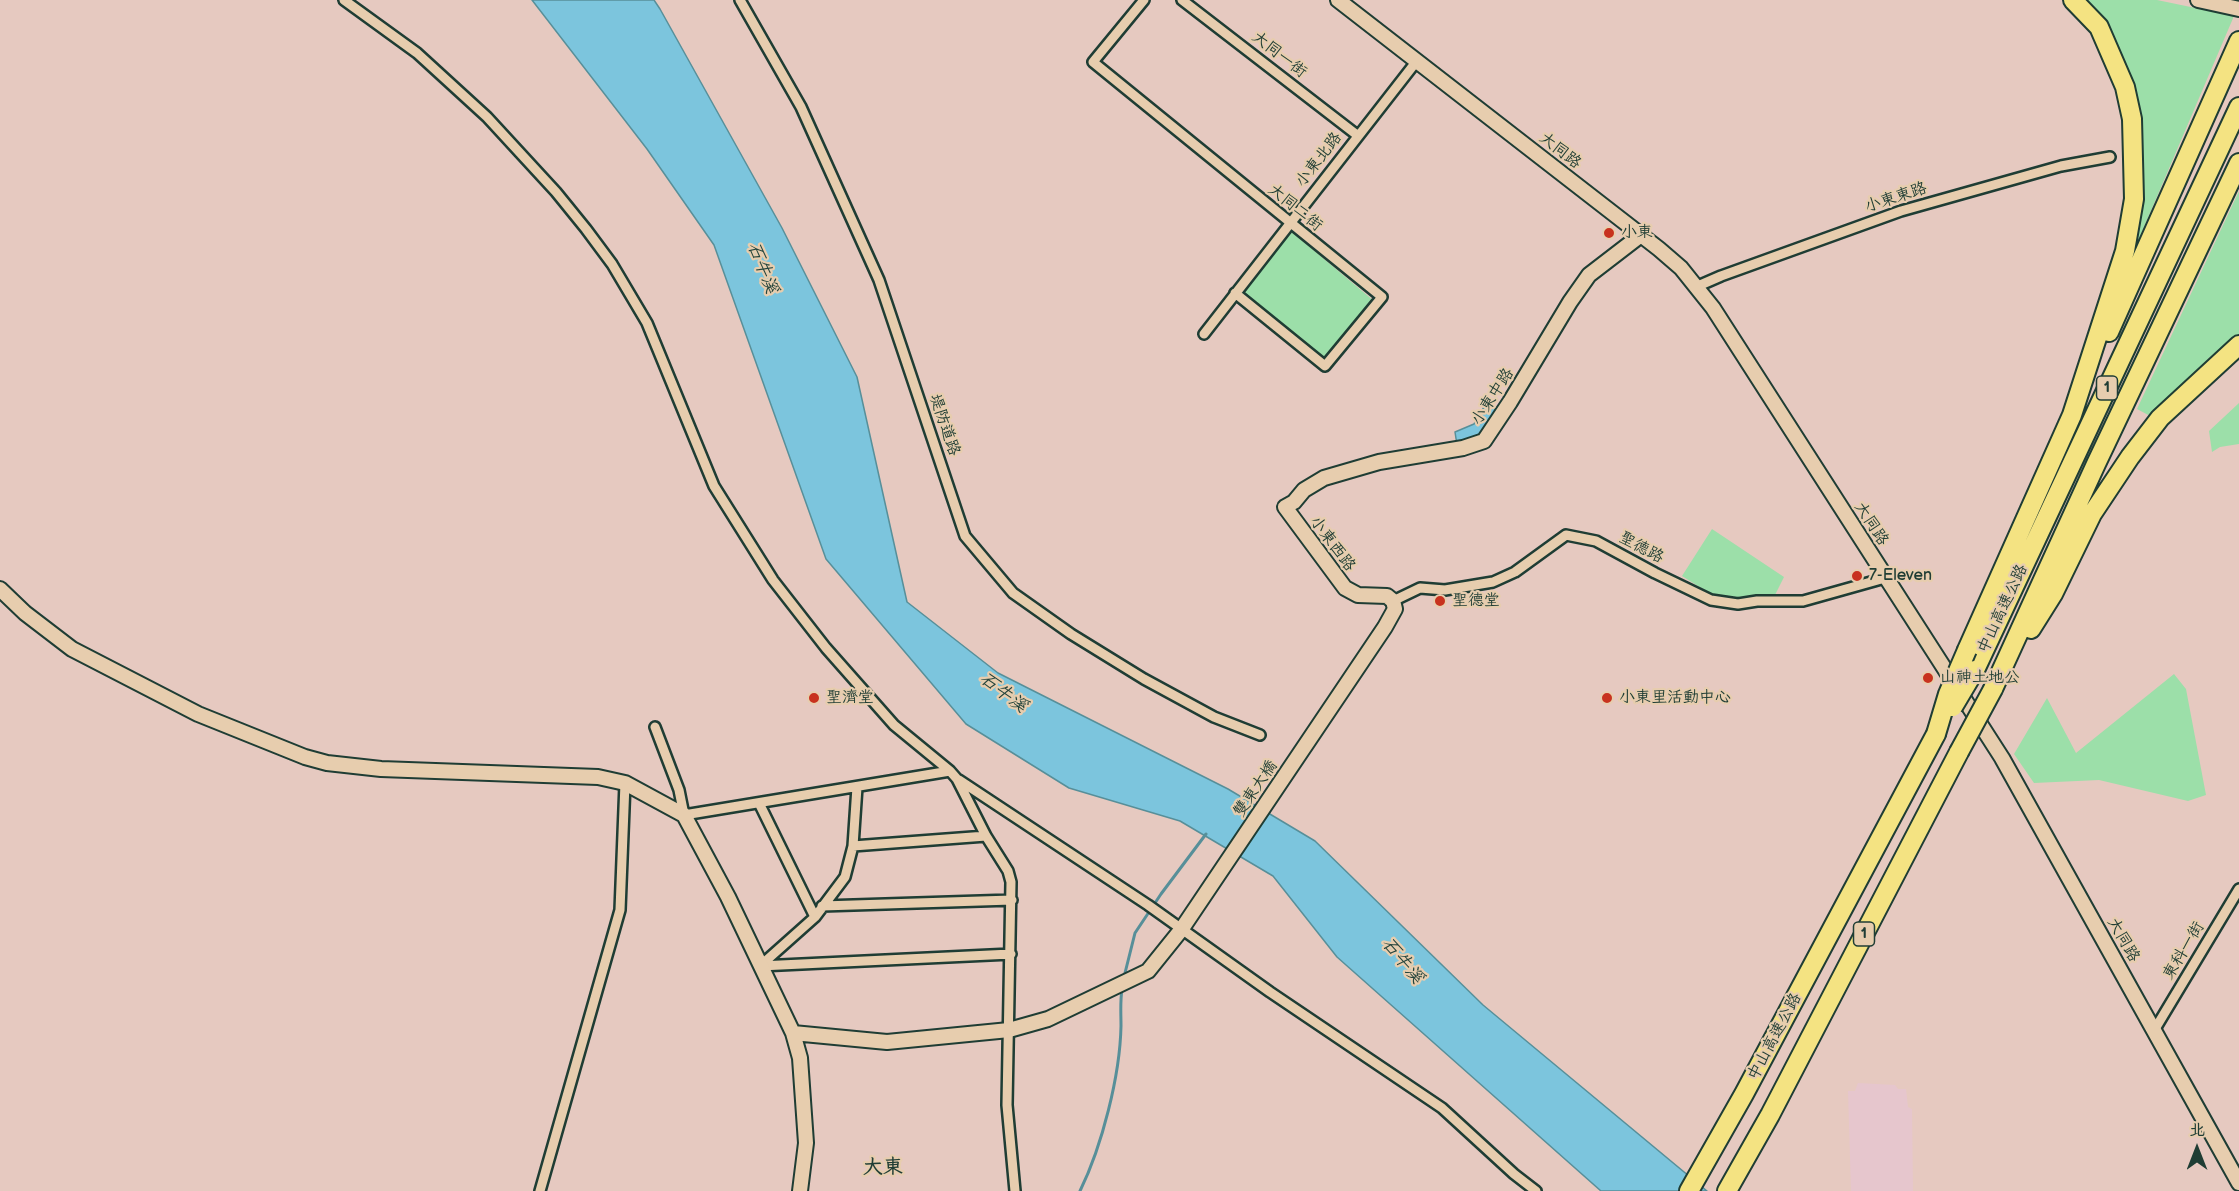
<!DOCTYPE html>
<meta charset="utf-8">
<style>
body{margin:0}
#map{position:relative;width:2239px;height:1191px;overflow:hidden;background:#e6c9c0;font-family:"Balsamiq Sans","LXGW WenKai TC",sans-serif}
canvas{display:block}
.north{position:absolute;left:2167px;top:1119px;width:60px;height:60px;-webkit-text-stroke:4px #e7cdae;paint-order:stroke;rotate:0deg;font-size:16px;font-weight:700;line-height:24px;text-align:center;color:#1f3d34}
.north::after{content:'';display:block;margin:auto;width:21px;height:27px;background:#1f3d34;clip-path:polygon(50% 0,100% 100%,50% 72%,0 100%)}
</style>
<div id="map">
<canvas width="2239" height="1191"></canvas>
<div class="north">北</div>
</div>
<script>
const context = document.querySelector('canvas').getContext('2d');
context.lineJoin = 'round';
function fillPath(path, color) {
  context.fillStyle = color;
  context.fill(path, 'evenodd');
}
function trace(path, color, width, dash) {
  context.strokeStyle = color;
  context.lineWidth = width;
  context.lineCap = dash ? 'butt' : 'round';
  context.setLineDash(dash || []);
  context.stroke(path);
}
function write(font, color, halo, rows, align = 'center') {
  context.font = font + ' "Balsamiq Sans","LXGW WenKai TC",sans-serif';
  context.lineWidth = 4.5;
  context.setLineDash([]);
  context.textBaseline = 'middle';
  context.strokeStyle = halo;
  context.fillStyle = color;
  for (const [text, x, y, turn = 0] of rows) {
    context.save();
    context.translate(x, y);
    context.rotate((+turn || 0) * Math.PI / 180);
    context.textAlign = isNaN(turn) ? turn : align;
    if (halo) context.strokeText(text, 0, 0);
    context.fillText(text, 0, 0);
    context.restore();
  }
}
fillPath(new Path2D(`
 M1858,1083L1895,1085L1898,1089H1906L1908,1107L1912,1109L1913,1191H1851L1848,1091H1855Z`), '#e6c6cd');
fillPath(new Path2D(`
 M2084,0H2157L2234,16L2130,260L2142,194L2143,139L2127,78Z
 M2239,191V338L2210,357L2152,417L2137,409Z
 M1292,232L1374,301L1324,360L1242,291Z
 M2239,403V444L2220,447L2212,452L2209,431Z
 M1712,529L1784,577L1773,599H1748L1712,595L1682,576Z
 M2174,674L2186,689L2206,795L2188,801L2099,780L2034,783L2014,754L2047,698L2076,753Z`), '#9cdfa9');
const water = new Path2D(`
 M532,0H654L660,9L782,228L857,377L907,602L998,673L1228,789L1315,841L1483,1005L1707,1191H1601L1337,957L1273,876L1180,821L1069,788L966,724L826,559L714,245L647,149Z
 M1491,402L1496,410L1480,434L1457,445L1455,432L1474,424L1484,407Z`);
fillPath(water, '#7cc5dd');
trace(water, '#578f99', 1.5);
trace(new Path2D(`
 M1124,977L1135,933L1161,894L1206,834
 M1080,1191C1102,1146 1120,1076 1121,1026C1121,1013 1120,1002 1122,989`), '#578f99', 3);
const street = new Path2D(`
 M344,0L417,53L487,117L556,192L586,229L612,264L647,323L714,486L773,580L826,648L894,725L950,771
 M740,0L801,107L879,280L965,536L1013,593L1071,634L1144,679L1214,717L1260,735
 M1144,0L1093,62L1382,297L1325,366L1235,293
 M1182,0L1357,135
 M1698,286L1721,276L1901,211L2061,166L2110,157
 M1204,334L1416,62
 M1393,601L1420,588L1445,590L1493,582L1515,572L1566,535L1596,541L1655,573L1711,600L1738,604L1757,601H1803L1885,578
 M655,727L679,790L684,815L950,771L957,779L986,836L1008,871L1011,882L1007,1105L1015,1191
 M959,780L1148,905L1270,992L1442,1108L1514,1174L1536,1191
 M759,803L815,917
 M853,846L986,836
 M822,906L1012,900
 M760,966L1011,954
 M760,966L815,917L845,877L853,846L857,787
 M2155,1029L2239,889
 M540,1191L620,910L625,783`);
const secondary = new Path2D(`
 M1338,0L1659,249L1681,268L1713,308L2002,758L2239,1183
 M2198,0L2239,9
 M0,589L25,613L72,649L198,714L305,757L327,763L381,769L598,777L625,783L684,815L728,897L793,1033L800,1058L806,1143L800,1191
 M793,1033L887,1042L1009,1030L1048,1019L1148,971L1181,930L1385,627L1395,609L1393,601L1387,596L1358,595L1345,588L1285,507L1294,502L1304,490L1324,478L1379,462L1463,448L1484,441L1510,402L1570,302L1589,275L1641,235`);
const highway = new Path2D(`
 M2109,332L2239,41
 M2031,629L2053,594L2092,514L2130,457L2160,418L2239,345
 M1967,650L2072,415L2125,251L2134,199L2132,119L2125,87L2099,27L2073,0
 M1975,670L2239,107
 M1993,689L2096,464L2239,163
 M1689,1191L1744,1094L1936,734
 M1727,1191L1770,1115L1959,752`);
trace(street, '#1f3d34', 14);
trace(secondary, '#1f3d34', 18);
trace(highway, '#1f3d34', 22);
trace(street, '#e7cdae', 9);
trace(secondary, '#e7cdae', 14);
trace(highway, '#f4e382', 18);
const highwayBridge = new Path2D(`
 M1953,707L1975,670
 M1936,734L1948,694L1967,650
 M1959,752L1993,689`);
trace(highwayBridge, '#1f3d34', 22, []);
trace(highwayBridge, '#f4e382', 18);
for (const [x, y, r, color] of [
 [1609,233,6,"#c8321e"],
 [1857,576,6,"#c8321e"],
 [1440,601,6,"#c8321e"],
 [1928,678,6,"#c8321e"],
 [814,698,6,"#c8321e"],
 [1607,698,6,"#c8321e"]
]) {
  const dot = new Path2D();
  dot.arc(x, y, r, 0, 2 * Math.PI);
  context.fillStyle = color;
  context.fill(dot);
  trace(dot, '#e7cdae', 2);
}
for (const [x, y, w] of [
 [2107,388,21],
 [1864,934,21]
]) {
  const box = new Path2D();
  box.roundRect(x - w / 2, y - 12, w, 24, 4.5);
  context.fillStyle = '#e7cdae';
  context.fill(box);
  trace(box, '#1f3d34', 1.5);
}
write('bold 15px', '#1f3d34', null, [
 ["1",2107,388],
 ["1",1864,934]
]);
write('16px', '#1f3d34', '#e7cdae', [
 ["大同一街",1279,55,38],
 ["大同路",1560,151,38],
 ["小東北路",1319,160,-52],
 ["小東東路",1896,198,-18],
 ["大同二街",1295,208,39],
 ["小東中路",1493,397,-57],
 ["堤防道路",944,425,71],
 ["大同路",1871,524,57],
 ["小東西路",1332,544,53],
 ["聖德路",1641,548,28],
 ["中山高速公路",2003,609,-65],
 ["雙東大橋",1256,789,-56],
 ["大同路",2123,940,60],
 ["東科一街",2184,951,-59],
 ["中山高速公路",1775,1037,-62]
]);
write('16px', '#1f3d34', '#e7cdae', [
 ["小東",1621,233],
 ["7-Eleven",1869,576],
 ["聖德堂",1452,601],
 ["山神土地公",1940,678],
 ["聖濟堂",826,698],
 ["小東里活動中心",1619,698]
], 'left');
write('italic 18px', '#24443c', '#e7cdae', [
 ["石牛溪",762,268,68],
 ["石牛溪",1003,693,37],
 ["石牛溪",1402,961,50]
]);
write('bold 20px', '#1f3d34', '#e7cdae', [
 ["大東",883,1168]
]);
</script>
